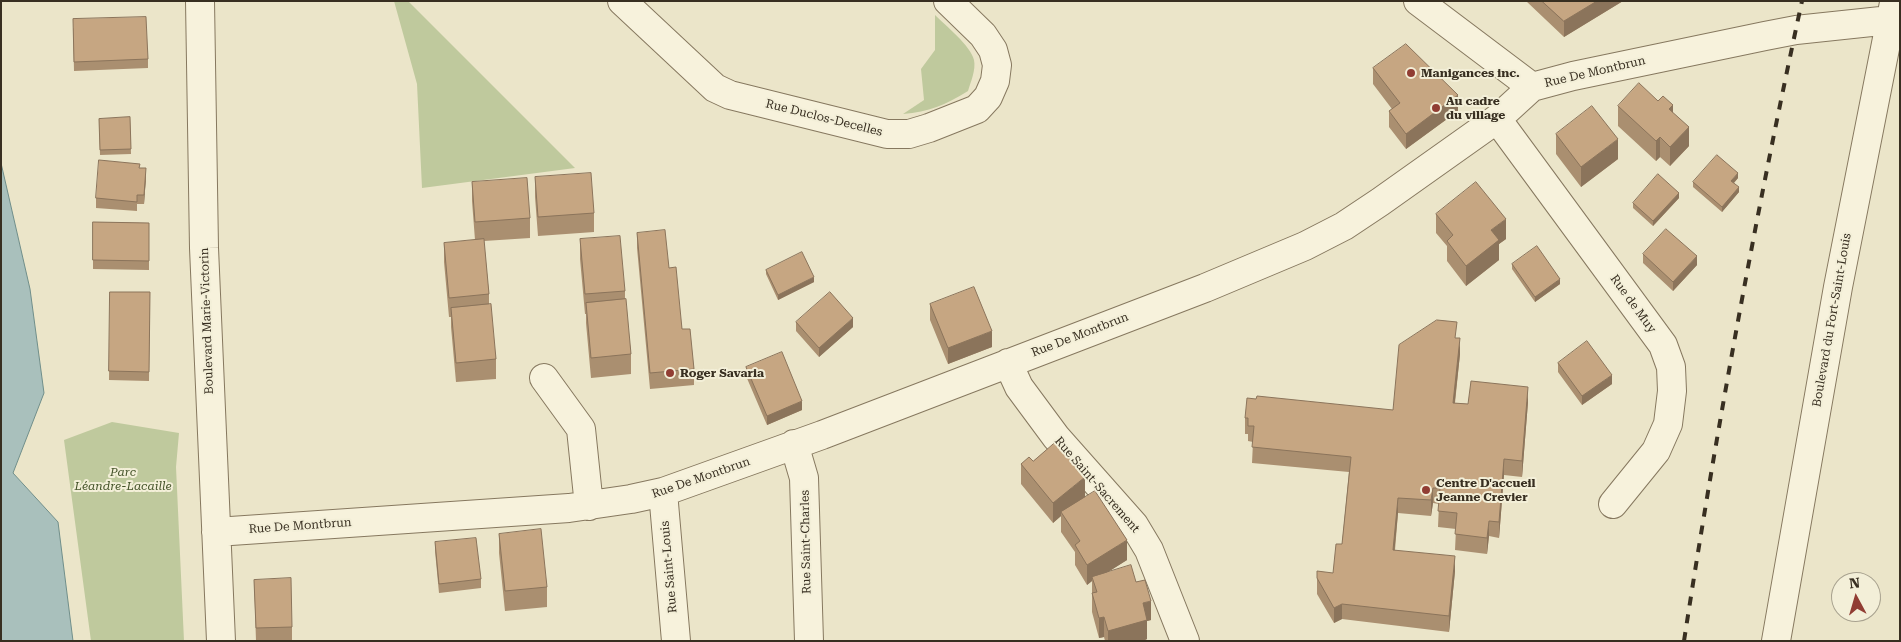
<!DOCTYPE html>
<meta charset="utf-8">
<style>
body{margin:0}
#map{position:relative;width:1901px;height:642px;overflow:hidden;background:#ebe5c9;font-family:"Roboto Serif",serif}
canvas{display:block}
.frame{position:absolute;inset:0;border:2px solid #382f21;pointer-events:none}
.north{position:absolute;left:1831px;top:572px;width:50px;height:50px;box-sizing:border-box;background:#f3efd8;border:1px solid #a8a28f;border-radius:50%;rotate:354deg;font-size:14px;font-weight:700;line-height:20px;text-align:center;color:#382f21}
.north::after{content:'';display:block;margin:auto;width:18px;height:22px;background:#913d33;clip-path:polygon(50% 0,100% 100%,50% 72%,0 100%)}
</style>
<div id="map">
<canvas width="1901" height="642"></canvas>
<div class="frame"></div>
<div class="north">N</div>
</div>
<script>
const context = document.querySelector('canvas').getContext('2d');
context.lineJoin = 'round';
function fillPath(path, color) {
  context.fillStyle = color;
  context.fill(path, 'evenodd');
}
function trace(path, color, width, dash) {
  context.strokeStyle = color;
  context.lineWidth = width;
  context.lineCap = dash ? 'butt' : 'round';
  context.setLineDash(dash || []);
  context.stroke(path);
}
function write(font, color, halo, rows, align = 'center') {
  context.font = font + ' "Roboto Serif",serif';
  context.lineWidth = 4;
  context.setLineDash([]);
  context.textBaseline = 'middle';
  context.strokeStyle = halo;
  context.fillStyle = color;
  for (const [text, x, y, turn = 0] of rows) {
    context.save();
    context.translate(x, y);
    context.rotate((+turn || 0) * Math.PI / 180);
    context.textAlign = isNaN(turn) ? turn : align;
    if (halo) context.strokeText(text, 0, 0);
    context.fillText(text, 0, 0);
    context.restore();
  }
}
fillPath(new Path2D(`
 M394,1H408L575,168L422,188L417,84Z
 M935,15C945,25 971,46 974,60C976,70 971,81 968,91C945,105 929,112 903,114L924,100L921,69L935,50Z
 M112,422L179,433L176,467L184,641H91L64,440Z`), '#bfc99d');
const water = new Path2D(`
 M1,163L30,289L44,393L13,473L58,522L73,641H1Z`);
fillPath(water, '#a9c0bc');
trace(water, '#708e8a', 1);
const minor = new Path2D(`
 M200,1L204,248L221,641
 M622,1L715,88L730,95L887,134H909L929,128L977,109L988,97L995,81L997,65L993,50L983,35L948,1
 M1418,1L1532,87
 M1497,119L1663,345L1671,367L1672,391L1668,424L1656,451L1613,504
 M1008,363L1019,387L1056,437L1134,525L1149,550L1185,641
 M544,378L581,429L589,506
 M794,444L804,478L809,641
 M663,492L676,641
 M216,532L569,508L631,499L663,492L822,435L1205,288L1305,246L1344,226L1380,202L1497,119L1532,87L1573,76L1765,36L1796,30L1900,19
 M1776,641L1838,287L1894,3`);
trace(minor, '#86785f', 30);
trace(minor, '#f7f2dc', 28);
trace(new Path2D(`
 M1684,641C1717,427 1756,213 1802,1`), '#382f21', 4, [9, 9]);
fillPath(new Path2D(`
 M1526,1H1623L1564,37Z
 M73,28L148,59V68L74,71Z
 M1373,68L1458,111L1406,149L1389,127V111L1392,109L1373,84Z
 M1658,101L1673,113L1689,146L1670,166L1660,157L1656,161L1618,126V106Z
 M130,117L131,154L100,155L99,119Z
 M1556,134L1618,159L1581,187L1556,154Z
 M140,168L146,177L144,204H137V211L96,208V198Z
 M535,177L594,213V232L538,236L535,197Z
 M1738,178L1734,183L1739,192L1722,212L1693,187V182Z
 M472,182L530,218V238L484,241L489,294V304L496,359V379L456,382L451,327V317H449L444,262V243L475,240L472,201Z
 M1679,198L1653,226L1633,208V203Z
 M1436,214L1506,239L1499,244V260L1466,286L1447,261V246L1436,233Z
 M93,222L149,223V270L93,269Z
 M637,233L669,268L682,329L694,369V385L650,389L637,248Z
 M580,239L625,291V299L631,354V374L591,378L586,323V314H585L580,259Z
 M1643,254L1697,265L1673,291L1643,263Z
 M1512,264L1560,284L1535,302L1512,269Z
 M766,270L814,282L778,300L766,274Z
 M110,292H150L149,381L109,380Z
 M930,304L992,347L948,364L930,320Z
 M796,322L853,327L819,357L796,331Z
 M1457,338L1460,354L1455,403L1468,404L1528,402L1522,477L1504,475L1499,538L1489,536L1487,554L1455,550L1456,529L1438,527L1439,504L1433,503L1431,516L1398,513L1395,550L1455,571L1449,632L1342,619L1334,623L1317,594V578L1333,573L1342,544L1349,472L1252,463L1253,442L1248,441V434H1245V418L1256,399L1393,410Z
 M1558,363L1612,384L1582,405L1558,372Z
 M746,367L802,410L767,425L746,376Z
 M1033,461L1085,497L1127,560L1106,573L1136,582L1151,620L1147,621V639L1143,641H1105L1104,637L1099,638L1092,612V581L1087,585L1075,565V552L1061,532V516L1053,523L1021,484V464Z
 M499,534L547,587V607L505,611L499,553Z
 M435,542L481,579V588L439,593L435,551Z
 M254,580L292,627V641H256Z`), '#aa8f70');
fillPath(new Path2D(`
 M1597,1H1623L1564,37V21Z
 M1458,95V111L1406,149V134Z
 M1673,105V124L1669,109Z
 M1689,127V146L1670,166V147Z
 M1660,137V157L1656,161V141Z
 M1618,139V159L1581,187V167Z
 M146,168V177L144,204V195Z
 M1738,173V178L1731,186V181Z
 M1739,187V192L1722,212V207Z
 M1679,193V198L1653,226V221Z
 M1506,219V239L1499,244V260L1466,286V266L1491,230Z
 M1697,256V265L1673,291V282Z
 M814,277V282L778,300V295Z
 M1560,279V284L1535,302V297Z
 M853,318V327L819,357V348Z
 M992,331V347L948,364V348Z
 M1460,338V354L1453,418V403Z
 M1612,375V384L1582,405V396Z
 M1528,387V402L1522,477V461Z
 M802,401V410L767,425V416Z
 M1504,459V475L1499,538V522Z
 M1085,477V497L1061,512V516L1053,523V503Z
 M1433,488V503L1431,516V500Z
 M1398,498V513L1393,565V550Z
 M1489,521V536L1487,554V538Z
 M1127,540V560L1094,581L1092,577V581L1087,585V565Z
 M1455,556V571L1449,632V616Z
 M1151,601V620L1147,621V639L1143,641H1108V631L1143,603Z
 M1342,604V619L1334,623V608Z
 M1104,617V637L1099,638V618Z`), '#8b745b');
const building = new Path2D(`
 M1542,1H1597L1564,21Z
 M146,17L148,59L74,62L73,19Z
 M1406,44L1458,95L1406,134L1389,111L1400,103L1373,68Z
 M1639,83L1658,101L1663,96L1673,105L1669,109L1689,127L1670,147L1660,137L1656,141L1618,106Z
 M1592,106L1618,139L1581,167L1556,134Z
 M130,117L131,149L100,150L99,119Z
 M1717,155L1738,173L1731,181L1739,187L1722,207L1693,182Z
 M99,160L140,164L139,168H146L144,195H137V202L96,198Z
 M591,173L594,213L538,217L535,177Z
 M1658,174L1679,193L1653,221L1633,203Z
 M527,178L530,218L475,222L472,182Z
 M1476,182L1506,219L1491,230L1499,240L1466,266L1447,241L1453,235L1436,214Z
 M93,222L149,223V261L93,260Z
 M1666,229L1697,256L1673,282L1643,254Z
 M665,230L669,268L676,267L682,329H690L694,369L650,373L637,233Z
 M620,236L625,291L585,294L580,239Z
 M484,239L489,294L449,298L444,243Z
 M1537,246L1560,279L1535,297L1512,264Z
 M802,252L814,277L778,295L766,270Z
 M974,287L992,331L948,348L930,304Z
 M110,292H150L149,372L109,371Z
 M830,292L853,318L819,348L796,322Z
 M626,299L631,354L591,358L586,303Z
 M491,304L496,359L456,363L451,308Z
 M1437,320L1457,322L1455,338H1460L1453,403L1468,404L1471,381L1528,387L1522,461L1504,459L1499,522L1489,521L1487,538L1455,534L1457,513L1438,511L1440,488H1433L1431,500L1398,498L1393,550L1455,556L1449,616L1342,604L1334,608L1317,578V571L1333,573L1336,544H1342L1351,457L1252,447L1254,426H1248V418H1245L1247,398L1256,399L1257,396L1393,410L1399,345Z
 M1587,341L1612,375L1582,396L1558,363Z
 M782,352L802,401L767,416L746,367Z
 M1056,442L1085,477L1053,503L1021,464L1029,457L1033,461Z
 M1095,491L1127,540L1087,565L1075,545L1080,541L1061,512Z
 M541,529L547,587L505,591L499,534Z
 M476,538L481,579L439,584L435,542Z
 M1131,565L1136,582L1145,580L1151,601L1143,603L1147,620L1108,631L1104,617L1099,618L1092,593L1097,592L1092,577Z
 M291,578L292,627L256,628L254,580Z`);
fillPath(building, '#c6a682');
trace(building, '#8b745b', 1);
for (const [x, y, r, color] of [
 [1411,73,5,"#913d33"],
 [1436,108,5,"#913d33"],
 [670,373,5,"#913d33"],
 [1426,490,5,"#913d33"]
]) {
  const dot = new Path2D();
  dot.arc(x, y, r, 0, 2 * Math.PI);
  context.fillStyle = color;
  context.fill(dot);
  trace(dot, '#f3efd8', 2);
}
write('12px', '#382f21', '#f3efd8', [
 ["Rue De Montbrun",1595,72,-13],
 ["Rue Duclos-Decelles",824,118,14],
 ["Rue de Muy",1633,304,54],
 ["Boulevard du Fort-Saint-Louis",1832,320,-80],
 ["Boulevard Marie-Victorin",207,321,-92],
 ["Rue De Montbrun",1080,335,-21],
 ["Rue De Montbrun",701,478,-19],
 ["Rue Saint-Sacrement",1097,485,49],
 ["Rue De Montbrun",300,526,-4],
 ["Rue Saint-Charles",806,542,-91],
 ["Rue Saint-Louis",669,567,-95]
]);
write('bold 12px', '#382f21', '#f3efd8', [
 ["Manigances inc.",1421,73],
 ["Au cadre",1446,101],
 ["du village",1446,115],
 ["Roger Savaria",680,373],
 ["Centre D'accueil",1436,483],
 ["Jeanne Crevier",1436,497]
], 'left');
write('italic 12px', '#445329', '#f3efd8', [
 ["Parc",123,472],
 ["Léandre-Lacaille",123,486]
]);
</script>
